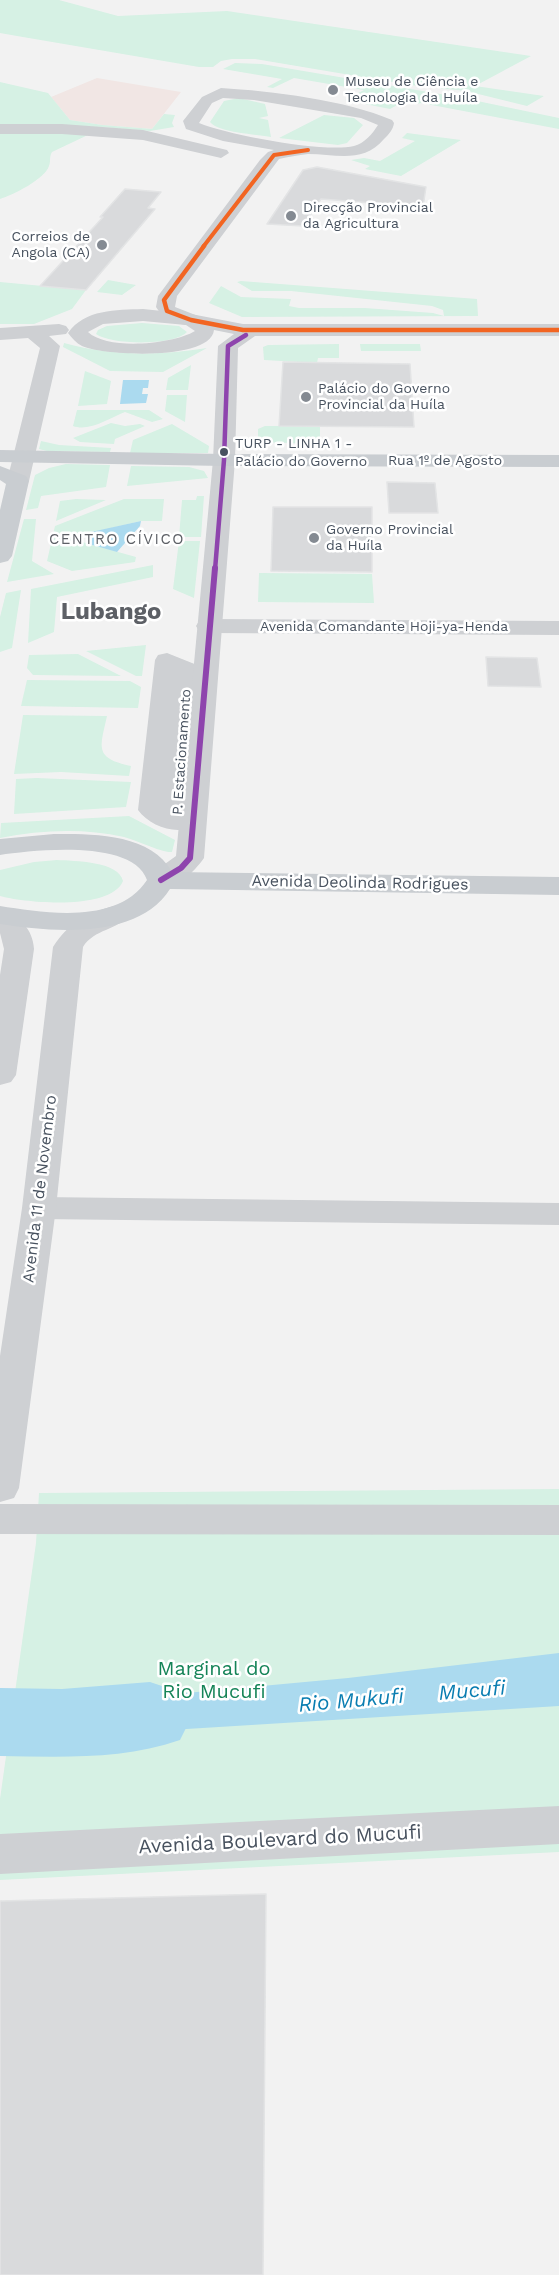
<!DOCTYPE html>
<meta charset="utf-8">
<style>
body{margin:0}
canvas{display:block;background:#f2f2f2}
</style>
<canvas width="559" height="2275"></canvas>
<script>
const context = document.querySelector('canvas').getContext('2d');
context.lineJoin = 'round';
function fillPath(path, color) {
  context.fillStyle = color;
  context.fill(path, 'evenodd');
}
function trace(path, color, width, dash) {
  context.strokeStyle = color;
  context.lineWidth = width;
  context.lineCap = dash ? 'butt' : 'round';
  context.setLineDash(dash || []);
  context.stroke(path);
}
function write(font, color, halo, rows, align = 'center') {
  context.font = font + ' "Work Sans",sans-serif';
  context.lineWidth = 5;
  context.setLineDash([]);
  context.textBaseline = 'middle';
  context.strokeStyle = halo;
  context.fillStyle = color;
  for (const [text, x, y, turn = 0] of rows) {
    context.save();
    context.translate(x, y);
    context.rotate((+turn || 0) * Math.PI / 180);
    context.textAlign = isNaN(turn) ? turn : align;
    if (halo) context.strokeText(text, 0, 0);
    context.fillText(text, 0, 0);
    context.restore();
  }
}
fillPath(new Path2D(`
 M97,78L181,92L152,129L102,125L70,120L51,97Z`), '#f1e6e4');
fillPath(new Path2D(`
 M0,0H59L118,16L227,11L531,56L475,86L544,96L527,106L466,91L410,85L255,59H232L221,61L213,67H199L17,36L0,33Z
 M235,63L262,64L458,97L559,118V129L421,103L417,104L403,102L390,109L345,100L364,90L294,78L273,88L267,87L282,79L223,69Z
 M0,82L48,93L70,120L102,125L152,129L164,114L175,115L172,123L174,127L150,131L101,127L0,125Z
 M239,98L265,104L268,116L259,118L268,120L271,137C256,134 219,133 210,122L224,101Z
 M324,115L354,118L363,125L347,143L338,145L279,138Z
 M0,133L90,134L52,152C49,157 51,161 49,166C45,179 13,195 0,199Z
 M407,133L461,140L401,176L365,169L370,166L351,160L364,158L380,161L415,141L402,138Z
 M108,280L136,285L122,295L97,292Z
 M241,281L477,299L478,316L242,317L209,303L221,286L241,297L291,299L289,306L299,308H365L433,313L444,316L443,310L432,306L291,291H252L237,282Z
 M0,282L86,290L72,309L34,324H0Z
 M142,323L179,326L187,332C174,346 111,345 96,334L98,330L107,326Z
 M64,343C111,356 159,356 207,348L163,372L110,371L63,347Z
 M339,344V358H318L317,363L264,360L263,347L268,345Z
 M360,344H420L421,351H361Z
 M191,365L188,390H166L168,378Z
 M85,371L111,381L107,404L78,406Z
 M167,395H187L185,422L165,411Z
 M77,410H149L163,419L152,422L125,412C110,418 89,432 73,426Z
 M111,423L125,426L140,424L145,426L115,439L114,444L80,442L73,438Z
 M172,424L209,446L208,453H130L133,440Z
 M265,426H320V444L260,442L258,440V429Z
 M41,441L59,445L111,448L110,452L47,451L39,449Z
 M66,464L110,465L106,487L41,496L38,508L26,510L35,475L49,468Z
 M131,466L189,467L204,471L208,478L127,486Z
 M197,496H204L201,537H179L182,500H196Z
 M76,499L106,500L56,521L60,501Z
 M124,499H164L162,521H141L68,538L136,557L135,562L72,571L47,561L55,526Z
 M24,519H36L32,561L54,574L7,582Z
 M179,541H200L194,598L173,589Z
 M153,565V577L57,597L54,632L28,643L31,589Z
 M259,573L372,574L374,603L258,602Z
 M21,590L12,648L0,652V617L6,593Z
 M146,645L142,676H136L86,651Z
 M78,654L121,676L33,675L27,668L29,655Z
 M27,680L130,681L141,687L138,708L21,706Z
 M23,715L107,716C100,748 94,758 131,766L129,776L61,772L14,774Z
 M37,778L131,782L126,807L14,814L16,779Z
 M129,816L175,840L172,852C162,853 136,840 124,837C83,828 41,830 0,838L1,823Z
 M57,860C74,861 119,861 123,881C111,911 25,903 0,896V870L34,862Z
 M559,1489V1852L0,1880V1799L36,1543L39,1493Z`), '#d6f1e4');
fillPath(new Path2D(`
 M123,380H149L148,388H143L142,394H148L146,403L120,404Z
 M141,521L140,526L117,552L89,544L91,532Z
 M559,1653V1706L154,1731L57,1743L62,1723L57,1705L348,1678Z`), '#abdaef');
fillPath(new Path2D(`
 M150,1682L180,1692L192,1716L180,1740C123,1760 60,1757 0,1756V1688L62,1689Z`), '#abdaef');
const building = new Path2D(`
 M317,167L426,187L423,207L321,199L303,226L267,224L303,170Z
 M125,189L161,192L148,208L155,209L86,290L40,286L103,217H100Z
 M283,362L410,364L414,427L279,426Z
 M387,482L435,483L438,513H389Z
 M273,507H372V572L271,571Z
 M486,657L537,658L541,687L488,686Z
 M266,1894L263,2275H0V1901Z`);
fillPath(building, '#d9dadc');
trace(building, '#e3e4e5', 1.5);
fillPath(new Path2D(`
 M221,88C271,91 346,100 392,120L394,123C393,130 389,134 384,139C363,164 336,154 308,154C298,155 288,157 279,159L177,296L175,307L198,316L201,320L198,324C183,328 163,320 156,307L158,296L260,160L268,152L274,150L223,141L186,129L183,121L202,97ZM223,98L254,100L361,118L378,125C373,133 364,144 354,146C324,153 228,135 199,123L212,103Z
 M0,124H62L143,130L227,150L229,153L221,158L143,140L62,134H0Z
 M208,619L559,621V635L208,633L199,631L196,626L199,621Z
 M167,653L197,665L201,670L190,823L186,829C170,833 148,824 138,810L155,660L158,655Z
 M39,1197L559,1203V1225L39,1219L27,1216L22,1208L27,1200Z`), '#ced0d3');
fillPath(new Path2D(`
 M143,309L191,314L243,324H559V336H255L238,348L235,460L204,858C192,875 173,892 151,886L147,880L151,874L176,856L213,460L218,346L234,334L214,330C211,361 104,356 82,346C76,343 72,338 68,333C85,309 116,310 143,309ZM143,321L186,325L195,331C174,344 108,351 88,332L103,324Z
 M59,324L66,326L69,330L66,334L49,336L60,346L29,481L26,486L18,488L10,486L7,481L40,348L28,338L0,340V328Z
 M114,906L124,909L129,915C118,930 94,929 83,947L56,1208L19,1488L14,1498L0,1502V1356L22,1208L53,947C68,923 87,913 114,906Z
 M0,910C19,915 33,929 34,949L16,1075L11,1082L0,1085V975L4,949L0,933Z
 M0,1504L559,1505V1535L0,1534Z
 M559,1806V1844L0,1874V1834Z`), '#ced0d3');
fillPath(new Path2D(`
 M0,450L224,454L559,455V467L224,466L0,462Z
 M0,466L26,476L29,481L12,556L8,561L0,563V510L6,484L0,480Z
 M54,834C92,834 151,833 172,872L559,877V895L170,889C138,940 52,932 0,924V906C45,913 118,925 147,880C133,839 34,850 0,855V839Z`), '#c9cdd1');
trace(new Path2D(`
 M203,247L274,155L308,150`), '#f26522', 4);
trace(new Path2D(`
 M204,246L164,300L167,311L191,320L243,330H559`), '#f26522', 4.5);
trace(new Path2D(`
 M215,570L224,460L228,346L246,335`), '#8e44ad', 4.5);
trace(new Path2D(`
 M161,880L181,868L190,858L215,568`), '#8e44ad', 6);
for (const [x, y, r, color] of [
 [333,90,6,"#848a92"],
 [291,216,6,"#848a92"],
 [102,245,6,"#848a92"],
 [306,397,6,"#848a92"],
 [224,452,5,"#48525f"],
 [314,538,6,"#848a92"]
]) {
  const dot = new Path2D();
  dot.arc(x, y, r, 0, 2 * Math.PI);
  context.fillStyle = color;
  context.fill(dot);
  trace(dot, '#fff', 2);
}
write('14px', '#48525f', '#fff', [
 ["Museu de Ciência e",345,82],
 ["Tecnologia da Huíla",345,98],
 ["Direcção Provincial",303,208],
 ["da Agricultura",303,224],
 ["Correios de",90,237,"right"],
 ["Angola (CA)",90,253,"right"],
 ["Palácio do Governo",318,389],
 ["Provincial da Huíla",318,405],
 ["Governo Provincial",326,530],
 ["da Huíla",326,546]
], 'left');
write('14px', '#48525f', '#fff', [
 ["TURP - LINHA 1 -",235,444],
 ["Palácio do Governo",235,462]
], 'left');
write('14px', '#48525f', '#fff', [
 ["Rua 1º de Agosto",445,461],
 ["Avenida Comandante Hoji-ya-Henda",384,627],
 ["P. Estacionamento",182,752,-86]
]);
context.letterSpacing = '1.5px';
write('15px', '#5d6066', '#fff', [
 ["CENTRO CÍVICO",117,540]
]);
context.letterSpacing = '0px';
write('16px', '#48525f', '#fff', [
 ["Avenida Deolinda Rodrigues",360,883,1],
 ["Avenida 11 de Novembro",40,1189,-83]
]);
write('20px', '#158458', '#fff', [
 ["Marginal do",214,1669],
 ["Rio Mucufi",214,1692]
]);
write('20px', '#48525f', '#fff', [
 ["Avenida Boulevard do Mucufi",280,1840,-3]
]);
write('italic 21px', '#097db1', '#fff', [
 ["Mucufi",472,1691,-5],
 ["Rio Mukufi",351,1701,-5]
]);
write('bold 24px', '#5d6066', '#fff', [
 ["Lubango",111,612]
]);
</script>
